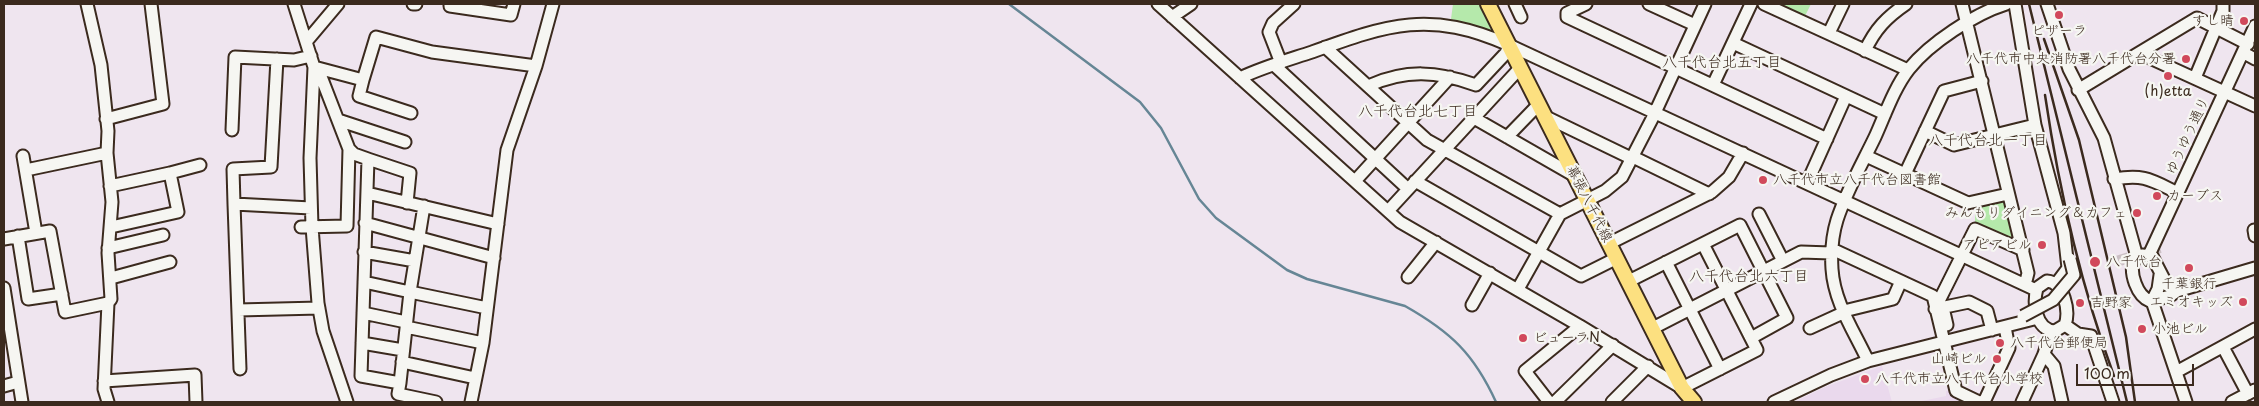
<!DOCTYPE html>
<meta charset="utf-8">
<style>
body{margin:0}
#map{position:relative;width:2259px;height:406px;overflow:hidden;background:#efe5ef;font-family:"Playpen Sans",sans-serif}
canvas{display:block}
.frame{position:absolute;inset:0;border:5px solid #3b2a1e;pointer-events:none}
.scale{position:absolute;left:2076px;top:364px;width:118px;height:22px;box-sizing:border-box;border:2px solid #3b2a1e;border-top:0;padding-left:6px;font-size:15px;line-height:18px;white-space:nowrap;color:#3b2a1e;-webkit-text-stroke:4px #f6f6f2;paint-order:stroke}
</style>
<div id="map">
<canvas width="2259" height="406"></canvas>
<div class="frame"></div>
<div class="scale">100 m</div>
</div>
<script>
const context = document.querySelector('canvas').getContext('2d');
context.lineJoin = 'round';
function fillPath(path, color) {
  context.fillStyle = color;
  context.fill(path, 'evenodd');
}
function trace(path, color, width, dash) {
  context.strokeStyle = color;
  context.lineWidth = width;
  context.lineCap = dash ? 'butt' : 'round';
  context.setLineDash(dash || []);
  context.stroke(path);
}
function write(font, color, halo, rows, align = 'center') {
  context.font = font + ' "Playpen Sans","Klee One",sans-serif';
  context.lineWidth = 4.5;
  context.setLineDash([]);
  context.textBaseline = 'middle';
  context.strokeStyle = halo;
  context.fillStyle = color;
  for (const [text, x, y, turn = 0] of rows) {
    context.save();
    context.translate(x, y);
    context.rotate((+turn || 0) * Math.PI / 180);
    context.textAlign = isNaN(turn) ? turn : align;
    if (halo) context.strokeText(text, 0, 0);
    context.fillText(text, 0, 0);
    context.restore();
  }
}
fillPath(new Path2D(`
 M1882,366L1892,402H1794L1825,387Z
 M1952,389L1972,402H1917L1946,396V391Z`), '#ead9ed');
fillPath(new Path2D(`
 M1453,4H1482L1495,29L1493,32L1451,19Z
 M1773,4H1811L1804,18Z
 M2004,198L2017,242L1975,224V205Z`), '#b5e9ab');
trace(new Path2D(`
 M1009,4L1140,102L1161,128L1199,199L1216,218L1287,270L1307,279L1405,306C1451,332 1474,354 1496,402`), '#668695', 2.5);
trace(new Path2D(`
 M2118,261L2165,246`), '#cbc0c5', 11, [11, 5.5]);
const minor = new Path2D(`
 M87,4L101,65L108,131L107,153L112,202L108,253L111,299L108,303L104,389L108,402
 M294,4L314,67L320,74L349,149L354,154L368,159L361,376L400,383L398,394L436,402
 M413,4H416
 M450,4V6L511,15L514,4
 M1158,4L1400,222L1580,326L1682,388L1757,350L1703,244
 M1515,4L1521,17
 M1586,4L1567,13V17L1827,139
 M1649,4L1695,25
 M1764,4L1908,70
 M1962,4L2028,273L2025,285
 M2015,4L2035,125L2064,233L2068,268L2056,284
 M2047,4L2069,69L2104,138L2137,257
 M1172,17L1191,4
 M1829,33L1843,4
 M306,42L338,4
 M1733,43L1885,114
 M1325,47L1427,140L1560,214
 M1865,51C1875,29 1887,17 1906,4
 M2139,53L2197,18L2248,44
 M2244,53L2255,59
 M277,59L271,167L233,169L234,204L311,208
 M1281,63L1269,32L1273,23L1294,4
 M1274,65L1408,189
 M1240,78C1263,67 1288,60 1312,52C1389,24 1430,10 1509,45L2036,290
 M2195,78L2223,11V4
 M363,80L359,96L411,113
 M1713,85L1751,4
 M1368,86C1406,69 1437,71 1476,85L1506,53L1509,45
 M2078,90L2139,53L2255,106
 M1544,116L1633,159
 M1474,118L1575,176
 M106,119L163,104L151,4
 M338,120L405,142
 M232,130L235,57L294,60L311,56
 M1925,131L1954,145L2035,125
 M1507,137L1538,105
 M23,156L36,233
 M1866,156L1968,203L2008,194
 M1633,157L1709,194
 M368,159L410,173L407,203
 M26,170L107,153
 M170,173L200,165
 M1905,174L1944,91L1982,81
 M2114,179C2145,174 2151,180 2178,193
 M1355,181L1450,77
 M1415,181L1581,276L1617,258
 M1807,183L1846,96
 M110,186L170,173L178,212L111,227
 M367,193L498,224
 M234,204L240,369
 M1388,211L1520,68
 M1759,214L1783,261
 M365,223L494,258
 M301,227L347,226L349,149
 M2255,230H2254L2255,236
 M18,236L28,299L62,294
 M4,239L50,231L65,312L108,303
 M1610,243L1712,192L1729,177L1743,153
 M108,248L163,235
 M1832,249L1933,296L1956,391L1979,402
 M364,252L415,261
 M2149,255L2255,26
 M1666,262L1720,369
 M2160,275L2158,289L2152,301L2186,402
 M1408,277L1436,242
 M111,278L170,262
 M1629,281L1740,225L1787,318L1751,338
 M2047,281C2064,282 2070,311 2065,325L2055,331C2035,330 2033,303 2037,288Z
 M364,282L410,292L424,206
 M4,288L22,402
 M1518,289L1560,214L1605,191L1622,177L1653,117L1705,4
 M2177,291L2167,285L2152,256L2142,255L2134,260C2129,273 2137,296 2150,301L2170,296L2177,291L2255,268
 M1472,305L1490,273
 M1935,309L1975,229L2023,250
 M238,310L319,308
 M1844,311L1893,299L1901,281
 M363,313L406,322
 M1947,325L1944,312L1945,307L1969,302L1987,311L1992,330
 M2065,325L2078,334L2091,336L2113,402
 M406,327L483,343
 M1653,328L1801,252L1831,253
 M1810,328L1845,312
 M362,343L403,350
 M2223,347L2248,394
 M2044,354L2054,366L2062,402
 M1868,361C1854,331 1834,302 1832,269C1831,253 1832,236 1837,220C1846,192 1862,164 1875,137C1885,115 1894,88 1909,69C1930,43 1974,14 2006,4
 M402,362L475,378
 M2176,372L2255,329
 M104,381L195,375L196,402
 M400,383L410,292L487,308
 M4,386L18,382
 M347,402L323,331L318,303L312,227L310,158L314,67L363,80L376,37L432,52L536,66
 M471,402L483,343L507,150L536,66L553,4
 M1549,402L1525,371L1580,326
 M1555,402L1613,345
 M1612,402L1648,366
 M1774,402L1831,375L1868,361L2038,318
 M1984,402L2009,348L2005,327
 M2022,402L2044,354L2051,331
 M2232,402L2255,390`);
const major = new Path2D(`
 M1488,4L1682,388L1694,402`);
trace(minor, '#3b2a1e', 15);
trace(major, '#3b2a1e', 18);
trace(minor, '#f6f6f2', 11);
trace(major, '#fce080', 14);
trace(new Path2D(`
 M2029,4L2127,402
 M2044,39L2079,140L2126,337L2135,402
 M2045,95C2059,190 2081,286 2114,376`), '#3b2a1e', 2.5);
const minorBridge = new Path2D(`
 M2023,316L2053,300L2074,275L2070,259`);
trace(minorBridge, '#3b2a1e', 15, []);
trace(minorBridge, '#f6f6f2', 11);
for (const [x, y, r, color] of [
 [2059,15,5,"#d1495b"],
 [2244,21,5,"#d1495b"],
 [2186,59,5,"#d1495b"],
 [2168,76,5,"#d1495b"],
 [1763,180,5,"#d1495b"],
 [2157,196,5,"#d1495b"],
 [2137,213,5,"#d1495b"],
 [2042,245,5,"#d1495b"],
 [2095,262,6,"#d1495b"],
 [2189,268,5,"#d1495b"],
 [2243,302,5,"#d1495b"],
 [2080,303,5,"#d1495b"],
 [2142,329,5,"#d1495b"],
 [1523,338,5,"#d1495b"],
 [2000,343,5,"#d1495b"],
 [1997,359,5,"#d1495b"],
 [1865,379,5,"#d1495b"]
]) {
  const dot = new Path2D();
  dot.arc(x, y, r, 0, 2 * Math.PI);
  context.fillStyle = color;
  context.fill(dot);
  trace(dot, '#f6f6f2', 2);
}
write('14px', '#3b2a1e', '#f6f6f2', [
 ["すし晴",2234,21,"right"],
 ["ピザーラ",2059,31,"center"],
 ["八千代市中央消防署八千代台分署",2176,59,"right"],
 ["(h)etta",2168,92,"center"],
 ["八千代市立八千代台図書館",1773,180],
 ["カーブス",2167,196],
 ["みんもりダイニング＆カフェ",2127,213,"right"],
 ["アピアビル",2032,245,"right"],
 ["八千代台",2106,262],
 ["千葉銀行",2189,284,"center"],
 ["エミオキッズ",2233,302,"right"],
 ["吉野家",2090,303],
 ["小池ビル",2152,329],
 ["ビューラN",1533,338],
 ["八千代台郵便局",2010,343],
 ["山崎ビル",1987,359,"right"],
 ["八千代市立八千代台小学校",1875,379]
], 'left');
write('14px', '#3b2a1e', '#f6f6f2', [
 ["ゆうゆう通り",2188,136,-65],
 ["幕張八千代線",1589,204,63]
]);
write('15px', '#3b2a1e', '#f6f6f2', [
 ["八千代台北五丁目",1722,63],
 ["八千代台北七丁目",1418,112],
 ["八千代台北一丁目",1988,141],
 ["八千代台北六丁目",1749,277]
]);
</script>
